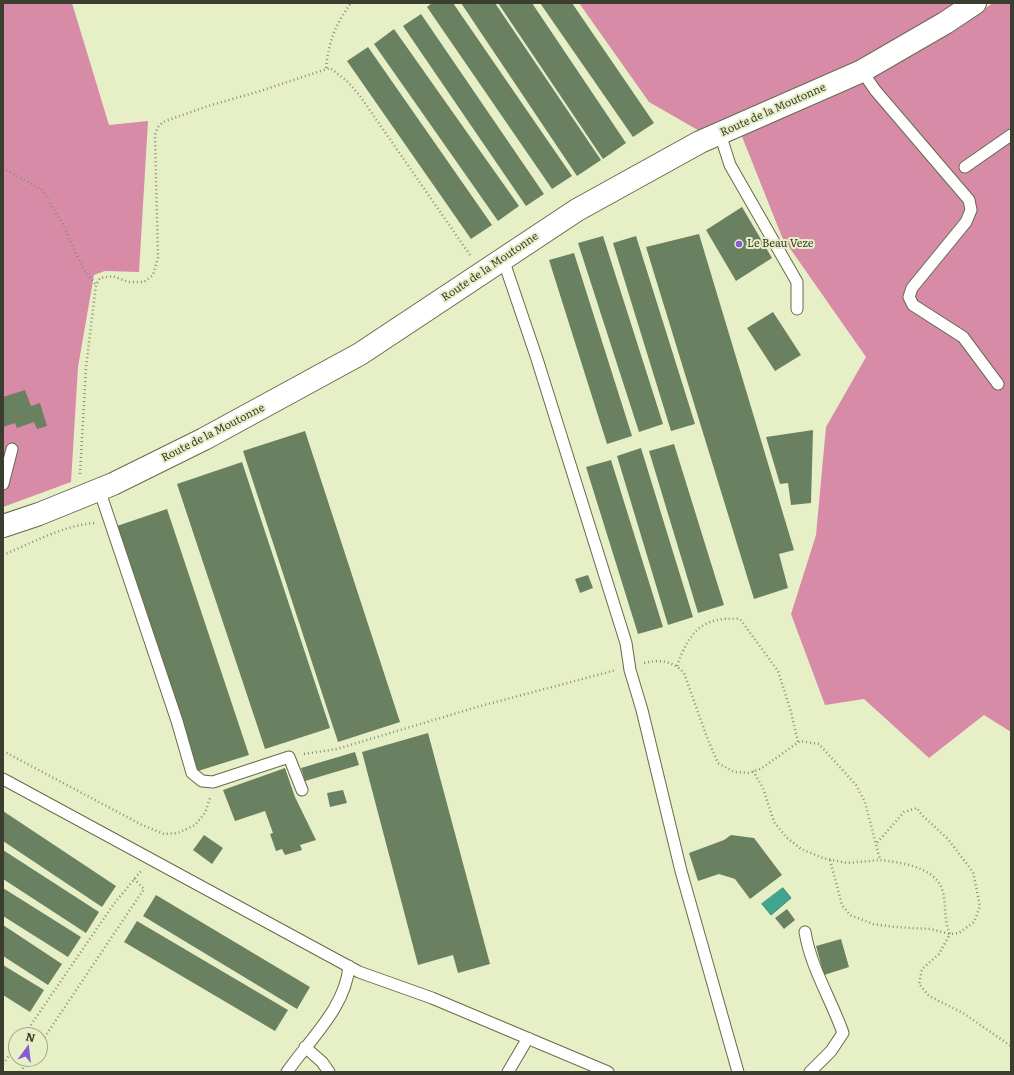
<!DOCTYPE html>
<style>
body{margin:0}
#map{position:relative;width:1014px;height:1075px;overflow:hidden;background:#e7efc7;font-family:Literata,serif}
canvas{display:block}
.frame{position:absolute;inset:0;border:4px solid #3b3e2e;pointer-events:none}
.north{position:absolute;left:8px;top:1027px;width:40px;height:40px;box-sizing:border-box;background:#e7efc7;border:1px solid #a2a88a;border-radius:50%;rotate:15deg;font-size:11px;font-weight:700;line-height:16px;text-align:center;color:#3b3e2e}
.north::after{content:'';display:block;margin:auto;width:14px;height:18px;background:#875cd5;clip-path:polygon(50% 0,100% 100%,50% 72%,0 100%)}
</style>
<div id="map">
<canvas width="1014" height="1075"></canvas>
<div class="frame"></div>
<div class="north">N</div>
</div>
<script>
const context = document.querySelector('canvas').getContext('2d');
context.lineJoin = 'round';
function fillPath(path, color) {
  context.fillStyle = color;
  context.fill(path, 'evenodd');
}
function trace(path, color, width, dash) {
  context.strokeStyle = color;
  context.lineWidth = width;
  context.lineCap = dash ? 'butt' : 'round';
  context.setLineDash(dash || []);
  context.stroke(path);
}
function write(font, color, halo, rows, align = 'center') {
  context.font = font + ' Literata,serif';
  context.lineWidth = 4;
  context.setLineDash([]);
  context.textBaseline = 'middle';
  context.strokeStyle = halo;
  context.fillStyle = color;
  for (const [text, x, y, turn = 0] of rows) {
    context.save();
    context.translate(x, y);
    context.rotate((+turn || 0) * Math.PI / 180);
    context.textAlign = isNaN(turn) ? turn : align;
    if (halo) context.strokeText(text, 0, 0);
    context.fillText(text, 0, 0);
    context.restore();
  }
}
fillPath(new Path2D(`
 M3,3H72L109,125L148,121L139,272L105,271L94,275L78,367L71,482L3,507Z
 M579,3H959L867,59L703,133L649,102Z
 M993,3H1011V732L984,715L929,758L864,699L825,705L791,614L816,535L826,427L866,357L782,237L741,134L887,68L941,38Z`), '#d88ba7');
const water = new Path2D(`
 M783,888L791,898L771,915L762,904Z`);
fillPath(water, '#3fa690');
trace(water, '#3e8773', 1);
fillPath(new Path2D(`
 M432,3H453L572,176L552,189L427,7Z
 M461,3H495L601,160L577,176Z
 M498,3H532L626,143L603,159Z
 M540,3H572L654,123L633,137Z
 M421,14L544,194L526,206L403,26Z
 M394,29L519,206L498,221L374,44Z
 M368,47L492,225L471,239L347,61Z
 M742,207L772,258L736,281L706,230Z
 M699,234L794,550L779,554L788,588L754,599L646,247Z
 M603,236L663,424L639,432L578,243Z
 M636,236L695,424L671,431L613,243Z
 M574,253L632,436L607,444L549,260Z
 M773,312L801,355L775,371L747,328Z
 M25,390L31,406L40,403L47,426L37,429L34,422L17,428L15,423L3,427V397Z
 M813,430L811,503L791,505L788,483L780,484L766,437Z
 M305,431L400,722L338,742L243,451Z
 M674,444L724,605L698,613L649,451Z
 M641,448L693,617L668,625L617,456Z
 M611,460L663,627L638,634L586,467Z
 M242,462L330,728L265,749L177,484Z
 M167,509L249,755L198,771L117,526Z
 M588,575L593,588L580,593L575,579Z
 M428,733L490,964L458,973L453,955L418,965L362,752Z
 M355,752L359,765L305,781L301,768Z
 M285,768L295,797L316,840L300,845L302,850L285,855L282,849L276,851L270,834L273,833L265,811L235,821L223,790Z
 M343,790L347,803L330,807L327,793Z
 M3,811L116,886L102,907L3,841Z
 M204,835L223,848L212,864L193,850Z
 M731,835L754,838L782,875L750,899L735,879L719,874L698,881L689,853L724,840Z
 M3,850L99,912L86,933L3,879Z
 M3,888L81,937L68,957L3,916Z
 M156,895L310,987L297,1009L143,916Z
 M787,909L795,920L784,929L775,918Z
 M137,921L288,1010L275,1031L124,942Z
 M3,925L62,964L48,985L3,956Z
 M841,939L849,967L824,975L816,946Z
 M3,965L44,990L30,1012L3,995Z`), '#6a8161');
const lane = new Path2D(`
 M862,71L875,90L969,200L971,210L966,222L912,288L909,297L913,305L963,337L998,384
 M720,134L730,165L797,282V309
 M965,167L1011,135
 M503,259L537,359L626,643L630,670L642,710L681,871L738,1072
 M3,484L12,449
 M99,489L177,721L192,773L202,781L213,782L289,757L302,790
 M3,779L359,972L432,998L608,1072
 M805,932C811,968 831,999 843,1033L831,1051L810,1072
 M305,1047L322,1062L329,1072
 M287,1072C309,1040 346,1007 349,966
 M508,1072L528,1038`);
const secondary = new Path2D(`
 M3,526L39,514L113,484L204,439L360,354L577,210L700,142L862,71L945,23L975,3`);
trace(lane, '#656c48', 13);
trace(secondary, '#656c48', 24);
trace(new Path2D(`
 M326,68C329,41 335,25 351,3
 M3,168L42,190L64,226L82,267L96,285
 M80,474L86,367L96,285L100,278L113,276L128,282H144L153,275L158,258L155,135L158,127L163,122L208,106L257,92L330,68L347,81L360,96L470,255
 M3,555C32,543 64,525 95,523
 M644,663C660,659 673,661 684,673L708,740L718,763L734,772L750,773L762,768L800,741L819,744L856,785L865,802L880,860C899,862 935,867 942,889C947,904 943,918 950,934L939,954L922,969L919,984L929,996L963,1013L1011,1046
 M677,666C689,632 702,616 740,619L778,671L791,712L798,742
 M3,751L142,825L164,834L178,833L195,825L205,813L210,798
 M304,754L337,749L477,707L616,670
 M753,771L763,788L774,822L786,837L801,849L823,858L847,863L880,860
 M830,860L842,905L850,915L873,924L895,927L931,929L950,934L959,933L974,922L980,906L973,872L948,839L922,815L917,808L904,812L876,844
 M24,1035L113,905L141,871
 M40,1044L144,889L134,879
 M3,1064L16,1046
 M20,1072L30,1059`), '#8b9075', 2.5, [1, 3]);
trace(lane, '#fff', 11);
trace(secondary, '#fff', 22);
for (const [x, y, r, color] of [
 [739,244,4,"#875cd5"]
]) {
  const dot = new Path2D();
  dot.arc(x, y, r, 0, 2 * Math.PI);
  context.fillStyle = color;
  context.fill(dot);
  trace(dot, '#e7efc7', 1.5);
}
write('11px', '#3b3e2e', '#e7efc7', [
 ["Route de la Moutonne",773,110,-24],
 ["Route de la Moutonne",490,267,-34],
 ["Route de la Moutonne",213,433,-27]
]);
write('11px', '#3b3e2e', '#e7efc7', [
 ["Le Beau Veze",747,244]
], 'left');
</script>
